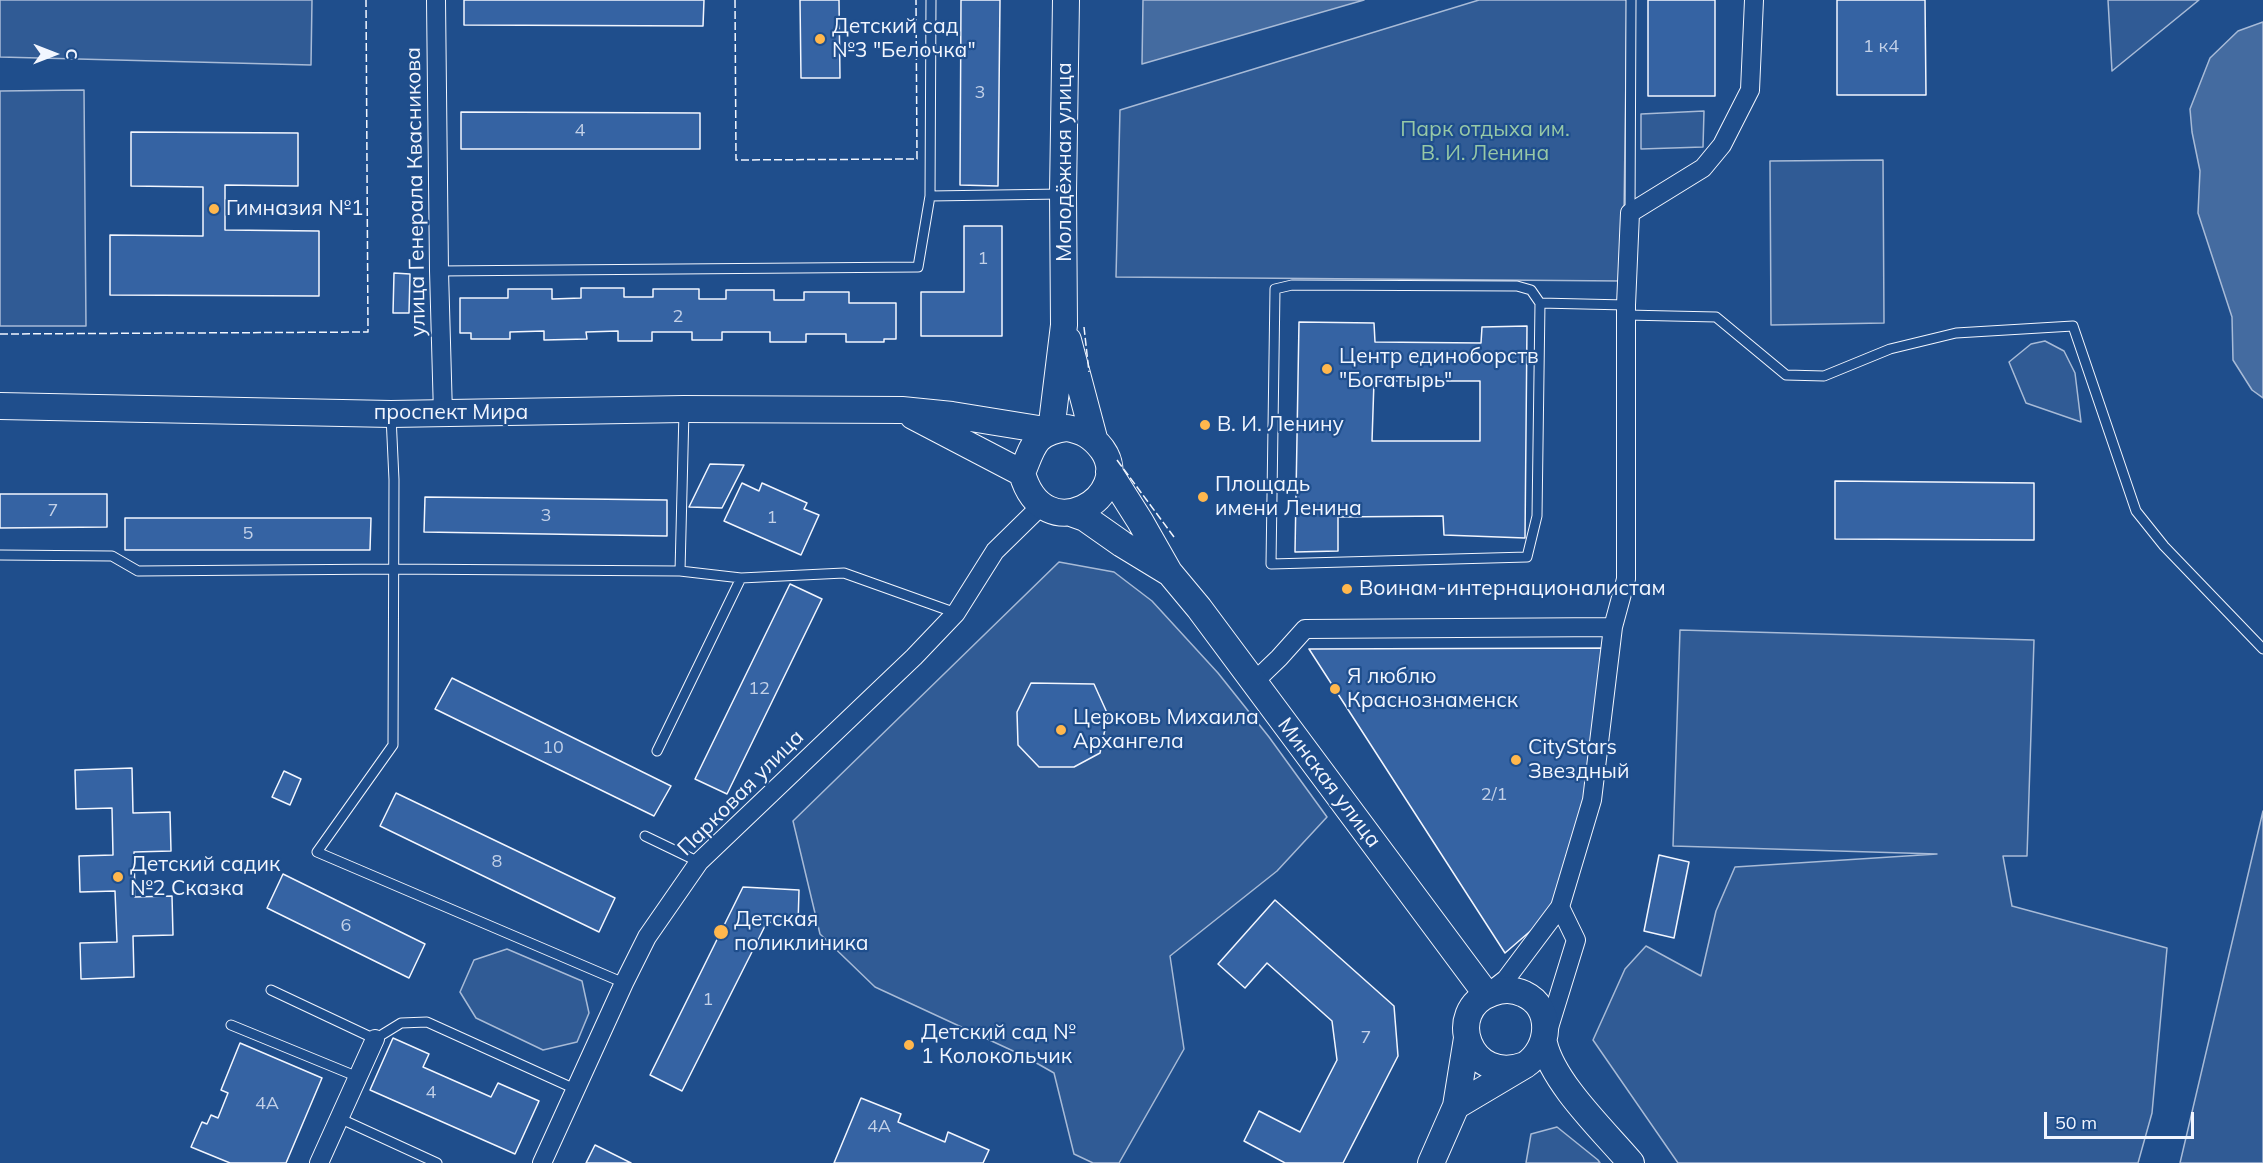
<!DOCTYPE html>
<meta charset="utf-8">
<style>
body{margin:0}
#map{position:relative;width:2263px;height:1163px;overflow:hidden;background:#1f4e8c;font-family:Mulish,sans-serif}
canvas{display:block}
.north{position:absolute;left:24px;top:24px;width:60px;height:60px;-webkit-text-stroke:4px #1f4e8c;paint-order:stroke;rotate:90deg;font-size:16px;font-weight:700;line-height:24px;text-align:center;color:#f2f6ff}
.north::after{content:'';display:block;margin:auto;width:21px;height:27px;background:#f2f6ff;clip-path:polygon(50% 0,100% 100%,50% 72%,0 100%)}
.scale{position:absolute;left:2044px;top:1112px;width:150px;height:27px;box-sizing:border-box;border:3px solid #f2f6ff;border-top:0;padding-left:8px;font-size:18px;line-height:21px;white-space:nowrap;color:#f2f6ff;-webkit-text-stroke:4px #1f4e8c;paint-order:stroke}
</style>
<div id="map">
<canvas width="2263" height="1163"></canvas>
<div class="north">С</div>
<div class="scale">50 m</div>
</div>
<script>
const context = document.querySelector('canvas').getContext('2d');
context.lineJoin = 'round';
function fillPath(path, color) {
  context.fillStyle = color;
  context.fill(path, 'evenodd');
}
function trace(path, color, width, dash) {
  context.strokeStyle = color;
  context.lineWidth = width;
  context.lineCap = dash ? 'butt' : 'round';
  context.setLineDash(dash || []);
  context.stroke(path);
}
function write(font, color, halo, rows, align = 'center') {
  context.font = font + ' Mulish,sans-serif';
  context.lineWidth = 4.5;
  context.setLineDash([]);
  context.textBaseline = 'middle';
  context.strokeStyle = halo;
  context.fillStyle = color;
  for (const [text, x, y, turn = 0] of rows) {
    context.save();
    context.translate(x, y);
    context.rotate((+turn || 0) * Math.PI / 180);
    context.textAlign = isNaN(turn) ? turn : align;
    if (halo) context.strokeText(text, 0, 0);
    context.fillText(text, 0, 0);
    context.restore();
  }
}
const green = new Path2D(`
 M0,0H312L311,65L0,57Z
 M1479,0H1627L1623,281L1116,277L1120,110Z
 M2108,0H2199L2112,71Z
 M84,90L86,326H0V91Z
 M1704,111L1703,147L1641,149V114Z
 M1883,160L1884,323L1771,325L1770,161Z
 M2045,341L2064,351L2075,373L2081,422L2026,403L2009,362L2031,344Z
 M1059,562L1114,572L1152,601L1218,673L1269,737L1327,817L1277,871L1170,956L1184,1049L1119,1163H1093L1074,1154L1054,1073L1024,1056L875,987L820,934L793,821Z
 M1680,630L2034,640L2027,856H2003L2012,906L2167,948L2152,1113L2138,1163H1678L1593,1040L1625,969L1646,946L1701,976L1716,911L1735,867L1937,854L1673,846Z
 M2263,811V1163H2180Z
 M507,949L582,981L589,1013L577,1042L543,1050L476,1018L460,992L474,960Z
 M1557,1127L1598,1160L1600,1163H1526L1531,1134Z`);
fillPath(green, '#305b95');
trace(green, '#a8bbd7', 1.5);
const water = new Path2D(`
 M1143,0H1364L1142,64Z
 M2263,22V398L2252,390L2233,360L2232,317L2198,213L2200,171L2192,132L2190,109L2210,58L2238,31Z`);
fillPath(water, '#446ba0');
trace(water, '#a8bbd7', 1.5);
const building = new Path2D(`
 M464,0H704L703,26L464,25Z
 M800,0H839L840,78H801Z
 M961,0H1000L998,186L960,185Z
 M1648,0H1715V96H1648Z
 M1837,0H1925L1926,95H1837Z
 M461,112L700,113V149H461Z
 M131,132L298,133V186L225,185V230L319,231V296L110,295V235L203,236V187L131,186Z
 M964,226H1002V336H921V292H964Z
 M394,273L410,274L409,313H393Z
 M581,288H624V297H653V289H699V299H726V290H774V300H804V292H849V303H896V339H884V342H846V334H806V342H770V332H722V340H692V332H652V341H618V331L586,332L587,339L544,340V331L510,332V339H471V333H460V298H508V289H552V299L581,298Z
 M1299,322L1374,323L1375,342L1481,343L1482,327L1527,326L1525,538L1444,535L1443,516L1338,517V551L1295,552ZM1374,381H1480V441H1372Z
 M710,464L744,465L722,508L689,507Z
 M1835,481L2034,483V540L1835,539Z
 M742,483L759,491L762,483L807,503L804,509L819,515L801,555L724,521Z
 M0,494H107V527L0,528Z
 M425,497L667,500V536L424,532Z
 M125,518H371L370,550H125Z
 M790,584L822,599L727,794L695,779Z
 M1614,648L1564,902L1505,953L1309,649Z
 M452,678L671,786L654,816L435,709Z
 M1031,683L1094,684L1108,715L1100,753L1074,767H1039L1018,745L1017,712Z
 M132,768L133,813L170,812L171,851L134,852L135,897L172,896L173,935L133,936L134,977L81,979L80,943L117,942L115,891L80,892L79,856L113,855L112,808L76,809L75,770Z
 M284,771L301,779L290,805L272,797Z
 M396,793L615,898L599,932L380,826Z
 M1659,855L1689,862L1674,938L1644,931Z
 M283,874L425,944L409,978L267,908Z
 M743,887L799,890L798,925L767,922L682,1091L650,1075Z
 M1275,900L1394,1006L1398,1056L1343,1163H1285L1244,1141L1259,1111L1300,1132L1337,1060L1332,1021L1267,963L1245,988L1218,964Z
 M393,1038L429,1054L423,1067L491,1097L498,1083L539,1101L515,1154L370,1090Z
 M240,1043L322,1078L286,1163H230L191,1147L202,1122L207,1124L211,1115L218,1118L228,1093L221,1090Z
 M861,1098L901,1114L898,1122L945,1142L948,1132L989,1150L983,1163H834Z
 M595,1145L631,1163H586Z`);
fillPath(building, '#3563a3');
trace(building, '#f2f6ff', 1.5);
const lane = new Path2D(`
 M930,196L1062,194
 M1630,213L1631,0
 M439,271L918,267L930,196L931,0
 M1540,303L1531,290L1517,286L1292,285L1275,289L1271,564L1527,557L1537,516L1540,303L1626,305
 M1626,315L1716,317L1786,375L1824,376L1890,349L1956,333L2073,326L2136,511L2164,546L2263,649
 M391,416L394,480L393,745L317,852L624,983
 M0,555L112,556L138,571L394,569L680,571L741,578L844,573L956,613
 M680,571L684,411
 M657,751L741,578
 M645,836L699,862
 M271,990L375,1039L401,1023L427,1022L575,1089
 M231,1025L358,1077
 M339,1118L437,1163`);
const street = new Path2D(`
 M436,0L439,271L443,414
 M1254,682L1279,658L1305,629L1613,627
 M1488,993L1506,979L1560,907L1592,800L1613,627L1626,579V305L1630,213L1703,168L1722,145L1750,90L1754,0
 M1547,1034L1576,940L1560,907
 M319,1163L375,1039
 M542,1163L624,983L647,937L699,862L914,657L956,613L995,551L1042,505`);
const secondary = new Path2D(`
 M1068,340L1094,438
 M0,406L391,414L684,409L902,410L952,415L1051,431
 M913,416L1022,473
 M1067,428C1083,431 1092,436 1102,449C1136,496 1044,552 1022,473C1034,444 1034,433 1067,428Z
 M1051,431L1064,325L1063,193L1066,0
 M1109,472L1140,521L1169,572L1199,608L1487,995
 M1071,513L1085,518L1122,544L1168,572
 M1544,1043C1553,1083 1604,1131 1631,1163
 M1456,1106L1525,1065C1550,1049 1554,1008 1524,994C1514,989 1502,989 1492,993C1443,1010 1469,1086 1525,1065
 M1431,1163L1456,1106L1467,1038`);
trace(lane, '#f2f6ff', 11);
trace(street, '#f2f6ff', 20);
trace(secondary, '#f2f6ff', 28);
trace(lane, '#1f4e8c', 9);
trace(street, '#1f4e8c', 18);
trace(secondary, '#1f4e8c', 26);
trace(new Path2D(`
 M735,0L736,160L917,159L916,0
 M1084,327L1089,372
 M0,334L368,332L366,0
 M1117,460L1174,537`), '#f2f6ff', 1.5, [8, 3]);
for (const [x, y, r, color] of [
 [820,39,6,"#ffb74d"],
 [214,209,6,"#ffb74d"],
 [1327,369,6,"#ffb74d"],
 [1205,425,6,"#ffb74d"],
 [1203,497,6,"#ffb74d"],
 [1347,589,6,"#ffb74d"],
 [1335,689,6,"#ffb74d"],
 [1061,730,6,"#ffb74d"],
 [1516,760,6,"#ffb74d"],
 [118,877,6,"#ffb74d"],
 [721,932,8,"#ffb74d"],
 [909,1045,6,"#ffb74d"]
]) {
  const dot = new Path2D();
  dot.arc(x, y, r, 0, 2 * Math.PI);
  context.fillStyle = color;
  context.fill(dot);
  trace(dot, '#1f4e8c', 2);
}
write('18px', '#c3d1e8', null, [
 ["1 к4",1881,47],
 ["3",980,93],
 ["4",580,131],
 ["1",983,259],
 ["2",678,317],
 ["7",53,511],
 ["3",546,516],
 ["1",772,518],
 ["5",248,534],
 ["12",759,689],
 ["10",553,748],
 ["2/1",1494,795],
 ["8",497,862],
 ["6",346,926],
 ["1",708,1000],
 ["7",1366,1038],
 ["4",431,1093],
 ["4А",267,1104],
 ["4А",879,1127]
]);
write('21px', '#f2f6ff', '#1f4e8c', [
 ["Детский сад",832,27],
 ["№3 \"Белочка\"",832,51],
 ["Гимназия №1",226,209],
 ["Центр единоборств",1339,357],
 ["\"Богатырь\"",1339,381],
 ["В. И. Ленину",1217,425],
 ["Площадь",1215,485],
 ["имени Ленина",1215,509],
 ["Воинам-интернационалистам",1359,589],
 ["Я люблю",1347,677],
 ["Краснознаменск",1347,701],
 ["Церковь Михаила",1073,718],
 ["Архангела",1073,742],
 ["CityStars",1528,748],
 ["Звездный",1528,772],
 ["Детский садик",130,865],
 ["№2 Сказка",130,889],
 ["Детская",734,920],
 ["поликлиника",734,944],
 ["Детский сад №",921,1033],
 ["1 Колокольчик",921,1057]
], 'left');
write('21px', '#97c8a6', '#1f4e8c', [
 ["Парк отдыха им.",1485,130],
 ["В. И. Ленина",1485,154]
]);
write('21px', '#f2f6ff', '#1f4e8c', [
 ["Молодёжная улица",1065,162,-90],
 ["улица Генерала Квасникова",416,192,-91],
 ["проспект Мира",451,413],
 ["Минская улица",1329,783,53],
 ["Парковая улица",741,793,-45]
]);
</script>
